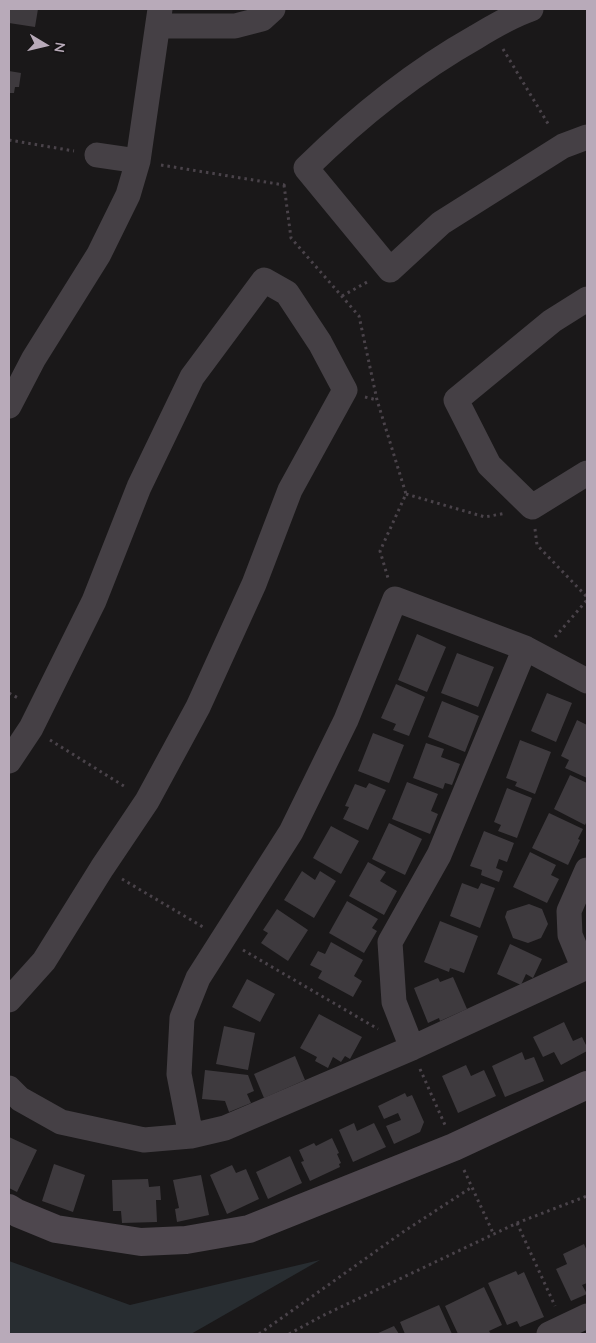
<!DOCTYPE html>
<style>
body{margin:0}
#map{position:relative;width:596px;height:1343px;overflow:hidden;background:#1a1819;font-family:Quicksand,sans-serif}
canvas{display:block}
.frame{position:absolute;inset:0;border:10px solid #b8aab9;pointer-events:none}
.north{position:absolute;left:20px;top:20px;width:50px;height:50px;-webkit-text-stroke:4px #151314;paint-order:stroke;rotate:99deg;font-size:14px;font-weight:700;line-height:20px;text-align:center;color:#b8aab9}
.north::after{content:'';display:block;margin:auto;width:18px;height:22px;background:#b8aab9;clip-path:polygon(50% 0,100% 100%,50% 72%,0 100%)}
</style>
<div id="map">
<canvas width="596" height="1343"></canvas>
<div class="frame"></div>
<div class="north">N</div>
</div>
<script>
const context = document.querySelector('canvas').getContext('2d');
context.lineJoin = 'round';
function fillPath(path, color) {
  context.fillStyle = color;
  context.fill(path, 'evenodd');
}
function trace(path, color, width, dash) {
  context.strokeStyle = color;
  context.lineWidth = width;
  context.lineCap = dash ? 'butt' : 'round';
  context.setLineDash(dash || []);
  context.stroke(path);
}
fillPath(new Path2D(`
 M320,1260L191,1334H9V1261L130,1305Z`), '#282d31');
fillPath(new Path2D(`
 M9,9H38L35,27L9,23Z
 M9,71L21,73L19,87H15L14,93H9Z
 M417,634L446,647L427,692L398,680Z
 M457,653L494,667L478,707L441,693Z
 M396,684L425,697L409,736L393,730L396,724L381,718Z
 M547,693L572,703L556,742L531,731Z
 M442,701L479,716L465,752L428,737Z
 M577,720L587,725V778L565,768L569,760L561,756Z
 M373,733L404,745L389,783L358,771Z
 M520,740L551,752L535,794L515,786L517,782L506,778Z
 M426,743L444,749L441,757L460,764L452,785L445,783L443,789L413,778Z
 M570,775L587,783V821L585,825L554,809Z
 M407,782L438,794L431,811L438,814L430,834L392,819Z
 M369,783L386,790L368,830L343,819L349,807L345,806L355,784L366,788Z
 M507,788L532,798L517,838L498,831L501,825L494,822Z
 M549,813L583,829L578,839L580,840L568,865L532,848Z
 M389,823L422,839L405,875L372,859Z
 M331,826L359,841L341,874L313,858Z
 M484,831L514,843L507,862L499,859L496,868L503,871L499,882L481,875L482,870L470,866Z
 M530,852L556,865L551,875L559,879L547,903L513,887Z
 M368,862L386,872L380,881L397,891L384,915L349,896Z
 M302,871L315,880L320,871L336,881L314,918L284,900Z
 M462,883L478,889L481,883L495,888L480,928L450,916Z
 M347,901L378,919L372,928L377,931L364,953L329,933Z
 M529,904L542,909L548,924L541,938L528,943L513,938L505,917L507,911Z
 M277,909L308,930L288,961L261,943L268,933L263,930Z
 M440,921L478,936L464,973L450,968L449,972L424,962Z
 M331,942L363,960L354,976L362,981L353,997L318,978L322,971L310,965L318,951L325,954Z
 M510,944L542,959L533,978L526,974L521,985L497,974Z
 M453,977L467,1009L440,1021L439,1018L428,1023L414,988L438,978L440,982Z
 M247,979L275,994L260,1022L232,1007Z
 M319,1014L362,1037L350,1059L345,1056L341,1062L333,1057L328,1068L315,1061L317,1057L300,1048Z
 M564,1022L573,1041L582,1037L587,1047V1051L561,1065L554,1052L543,1057L533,1037Z
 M224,1026L255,1033L248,1070L216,1064Z
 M522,1052L525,1060L534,1057L544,1081L505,1097L492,1066Z
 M295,1056L305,1080L264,1098L254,1074Z
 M466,1065L471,1076L484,1070L496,1096L458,1113L442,1076Z
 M205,1070L248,1075L254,1091L247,1094L251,1103L229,1112L225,1101L202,1099Z
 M405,1093L407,1097L412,1095L424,1122L420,1132L394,1144L386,1126L401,1120L398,1113L384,1119L378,1106Z
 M354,1123L357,1131L374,1123L386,1147L353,1162L339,1130Z
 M9,1137L37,1150L17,1192L9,1188Z
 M332,1138L339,1153L337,1154L341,1163L339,1164L340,1167L310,1181L301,1162L304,1161L299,1150L314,1143L316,1146Z
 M290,1156L302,1183L268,1199L256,1172Z
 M54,1164L85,1175L73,1212L42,1201Z
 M232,1165L236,1173L246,1169L259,1199L227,1214L210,1175Z
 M201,1175L209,1215L177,1222L175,1209L179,1208L173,1180Z
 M148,1179L149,1187L160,1186L161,1200H156L157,1222L122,1223L121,1211H113L112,1180Z
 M584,1244L587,1251V1283L582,1285L587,1294L571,1301L556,1269L567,1264L563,1254Z
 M516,1271L518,1275L524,1272L544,1317L520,1327L517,1321L507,1325L488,1283Z
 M484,1287L502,1325L489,1331L491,1334H458L445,1306Z
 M439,1305L452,1334H405L400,1322Z
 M394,1326L399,1334H376Z`), '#3e3a3e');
trace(new Path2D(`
 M503,49L550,127
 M9,140L74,151
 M161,165L284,185L286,183
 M284,185L291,238L359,316L377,400L406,494L380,551L388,578
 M342,296L369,281
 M365,397L377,400
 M406,494L485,517L506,513
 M535,529L537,545L587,597
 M555,637L587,600
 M9,693L20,699
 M50,740L127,788
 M122,879L203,927
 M243,950L378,1029
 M420,1069L445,1125
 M464,1170L494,1235
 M517,1223L555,1306
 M259,1334L403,1232L472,1187
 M289,1334L322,1316L517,1223L587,1196`), '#4a434a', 3, [2.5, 4]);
trace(new Path2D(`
 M531,9C511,16 494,26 476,37C412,73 358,117 306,168L390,270L441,223L563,146L587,137
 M158,26H235L262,19L273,9
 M97,155L138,161
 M587,299L552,321L456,400L489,465L532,507L587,473
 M9,406L34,358L99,254L128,195L138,161L160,9
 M9,761L31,728L94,601L139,487L192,377L264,280L287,293L320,343L345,390L290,490L254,584L198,707L147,801L102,868L44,961L9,1000
 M584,969L570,935L569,911L587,870
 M412,1048L394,1002L390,942L439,855L525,648L587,681
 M9,1088L20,1099L61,1122L144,1140L191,1136L225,1128L412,1048L587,967
 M191,1136L179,1074L182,1018L198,978L291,832L346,720L395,599L525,648
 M549,1334L587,1316`), '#454045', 25);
trace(new Path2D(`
 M9,1208L17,1213L56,1229L141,1242L186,1240L249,1229L454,1147L587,1085`), '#4e474e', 28);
</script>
